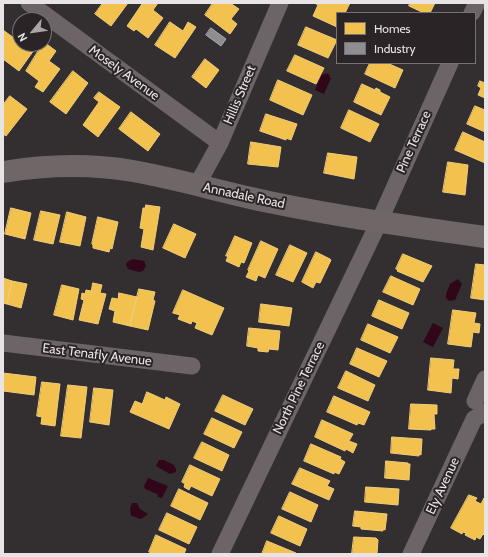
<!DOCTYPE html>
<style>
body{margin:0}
#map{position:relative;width:488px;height:557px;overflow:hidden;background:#332f31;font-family:Cabin,sans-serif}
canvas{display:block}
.frame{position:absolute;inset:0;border:4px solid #e8e4e5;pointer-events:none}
.legend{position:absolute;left:336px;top:12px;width:140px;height:52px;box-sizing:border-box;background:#2a2426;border:1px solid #767172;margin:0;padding:5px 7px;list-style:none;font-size:12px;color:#e8e4e5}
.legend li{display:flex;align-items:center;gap:8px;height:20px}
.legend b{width:20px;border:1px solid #767172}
.north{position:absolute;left:12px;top:12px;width:40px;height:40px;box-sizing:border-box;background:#2a2426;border:1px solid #767172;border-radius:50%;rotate:241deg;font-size:11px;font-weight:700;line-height:16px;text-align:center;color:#e8e4e5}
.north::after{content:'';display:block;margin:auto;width:14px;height:18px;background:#a9a5a6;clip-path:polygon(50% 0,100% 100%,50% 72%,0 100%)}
</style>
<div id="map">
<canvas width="488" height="557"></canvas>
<div class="frame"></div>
<ul class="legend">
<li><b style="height:11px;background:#f2c14e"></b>Homes</li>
<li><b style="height:11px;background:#8d8d92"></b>Industry</li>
</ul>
<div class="north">N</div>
</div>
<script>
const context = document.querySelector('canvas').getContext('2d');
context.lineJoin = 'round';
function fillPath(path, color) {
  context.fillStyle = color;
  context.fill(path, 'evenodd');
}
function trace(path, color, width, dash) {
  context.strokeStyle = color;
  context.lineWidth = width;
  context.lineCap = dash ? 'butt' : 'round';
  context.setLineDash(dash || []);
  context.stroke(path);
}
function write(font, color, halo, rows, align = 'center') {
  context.font = font + ' Cabin,sans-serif';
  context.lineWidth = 4;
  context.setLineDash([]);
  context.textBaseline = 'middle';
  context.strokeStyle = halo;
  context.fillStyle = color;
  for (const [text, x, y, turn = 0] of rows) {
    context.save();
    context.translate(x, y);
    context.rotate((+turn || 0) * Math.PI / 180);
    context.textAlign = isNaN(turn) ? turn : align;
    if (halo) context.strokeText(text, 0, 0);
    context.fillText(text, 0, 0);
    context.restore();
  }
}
fillPath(new Path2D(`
 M325,73L330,75L329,77L331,78L324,94L315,90L322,74L324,75Z
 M133,259L144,261L146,266L143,271L139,272L128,269L126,265L127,262Z
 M458,279L462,284L455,300L449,301L446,298V294L450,284Z
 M433,323L443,328L433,347L423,342Z
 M159,460H164L174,465L176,469V472L170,474L156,466Z
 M148,478L168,486L162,498L158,497L157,494L145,489L144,486Z
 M132,503H137L140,509L148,514L143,518L139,519L136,517L131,516L130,509Z`), '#300618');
const homes = new Path2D(`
 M103,3H128L111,26L95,14Z
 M142,3H158L153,10L163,18L148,38L136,29L134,31L127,26L142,4Z
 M213,3H230L239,9L231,19L237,24L230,34L205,15Z
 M314,3H350L345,13H337V27L313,16L318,5Z
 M410,3H435L430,13H424L409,6Z
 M170,22L183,31L188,22L196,27L175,58L155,45Z
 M306,27L337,40L328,58L298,45Z
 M3,30L14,38L15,36L20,40V44H25L34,50L19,71L3,59Z
 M44,42L56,51L49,61L60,69L43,92L35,87L39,81L26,71Z
 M295,55L324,68L316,84L287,71Z
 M205,59L219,70L206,88L192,77Z
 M370,63H387L403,70L395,88L365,74Z
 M73,71L88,83L66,114L50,102Z
 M278,80L312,95L303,115L270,100Z
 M480,81L485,83V98L478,95L481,88L478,86Z
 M362,84L375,90L376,88L380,90V92L390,97L381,115L354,102Z
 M99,92L120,107L98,137L83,125L99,102L94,98Z
 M10,96L27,109L6,136L3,134V105Z
 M475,106L485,110V132L467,124Z
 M349,110L379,124L370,142L341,128Z
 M131,112L160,134L148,151L119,129Z
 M266,114L297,124L291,140L286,138V140L260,131Z
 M463,132L485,142V163L455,150Z
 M251,142L281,147L278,167L248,164Z
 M328,153L357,157L354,179L324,173Z
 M448,162L468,165L465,195L443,192Z
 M146,205L160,207L153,250L141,247L144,229L140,228L143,208H145Z
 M11,208L31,213L25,239L5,234Z
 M41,211L60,215L53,244L34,240Z
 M67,212L86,217L80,246L60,242Z
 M98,217L118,222L112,249L110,248L109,252L93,248V245L92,244Z
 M174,224L196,234L185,258L163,248Z
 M235,236L252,243L244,263L241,262L239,267L226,261L228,256H226Z
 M261,241L278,249L265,278L258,275L256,281L246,277L249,271L248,270Z
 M290,245L307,253L293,282L276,275Z
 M316,252L330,259L331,260L320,283L316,282L313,288L302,282Z
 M403,254L432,266L423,282L397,271L398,270L396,269Z
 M476,264L485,265V300L471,298Z
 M391,276L420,289L413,305L383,292Z
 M3,278L12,281L7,304L3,303Z
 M12,281L27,284L21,308L7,304Z
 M93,283L102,285L100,293L106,294L98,324L79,320L84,300L81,299L82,293L85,294L86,290L91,291Z
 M62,285L79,289L73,320L54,315Z
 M139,289L155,292L153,300L155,301L148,330L130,326Z
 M183,290L224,308L212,335L195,328L197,323L192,321L191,324L178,319L180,315L173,313Z
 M119,293L137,297L130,326L113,322L115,311L109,309L112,298L118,299Z
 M379,300L409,313L402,329L372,316Z
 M261,304L292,308L289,326L259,322Z
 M453,310L476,313L474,323L480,324L479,333L473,332L471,347L448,344Z
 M368,324L398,337L390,353L361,340Z
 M249,328L280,331L278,350L269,349L268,352L258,351V348L247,346Z
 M357,348L387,361L379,377L350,364Z
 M431,358L454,360L453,369H459L458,379L452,378L451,393L428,390Z
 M346,371L375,385L368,401L338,388Z
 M3,373L36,377L34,395L3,391Z
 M42,382L60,384L55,426L41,424L42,417L37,416Z
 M68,385L87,387L81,438L61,436Z
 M94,388L113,390L109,425L90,422Z
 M147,392L165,400L166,397L180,404L169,429L130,412L135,401L142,404Z
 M223,395L253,409L245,425L215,411Z
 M334,396L370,412L364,425L358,423L357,425L327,412Z
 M411,404L437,405V414H434L435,429H431V430L409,429Z
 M212,418L242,432L234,448L204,434Z
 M322,420L353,434L349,441L357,444L353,453L346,449L345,451L315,437Z
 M392,437L422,439L421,455L419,454V456L391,453Z
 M202,442L229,455L222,471L194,458Z
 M311,444L341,457L340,459L345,462L339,474L334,472V474L304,461Z
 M386,461L408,463V464H410L409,480L385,478Z
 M190,465L220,479L212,496L191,486L189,490L184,487L185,484L182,482Z
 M300,468L330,481L327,486L334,489L329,500L292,484Z
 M366,487L399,489L398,505L365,502Z
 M179,489L208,503L200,520L171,506Z
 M290,492L318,505L311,522L282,509Z
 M469,495L477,498L475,501L481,504L484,498L485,499V536L483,534L480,539L476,537L475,540L465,535L466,533L463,532L462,534L451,528Z
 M355,511L387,514L385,530L383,529V531L361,529V527L353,526Z
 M167,513L197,527L189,544L159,530Z
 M279,516L307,529L300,546L271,533Z
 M156,535L186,549L184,554H153L149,552Z
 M354,537L376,538L378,540L377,554H352Z
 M267,541L296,553L295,554H262Z`);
fillPath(homes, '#f2c14e');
trace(homes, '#efcc7b', 1);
const industry = new Path2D(`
 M211,28L226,39L221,46L206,35Z`);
fillPath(industry, '#8d8d92');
trace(industry, '#a8a7ab', 1);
trace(new Path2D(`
 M29,3L220,143
 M472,13L477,3
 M197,185L220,143L280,3
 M3,343L192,366
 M475,401L485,379
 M220,554L379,222L450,63
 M411,554L474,419L485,412`), '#6d6467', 17);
trace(new Path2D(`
 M3,172C45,165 91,164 133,171C179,179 224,193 269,202C341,217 413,227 485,237`), '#6f6668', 22);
write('13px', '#e8e4e5', '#2a2426', [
 ["Mosely Avenue",124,73,36],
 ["Hillis Street",240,95,-67],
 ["Pine Terrace",414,142,-66],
 ["Annadale Road",244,196,12],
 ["East Tenafly Avenue",97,355,7],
 ["North Pine Terrace",299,388,-64],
 ["Ely Avenue",443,486,-65]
]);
</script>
